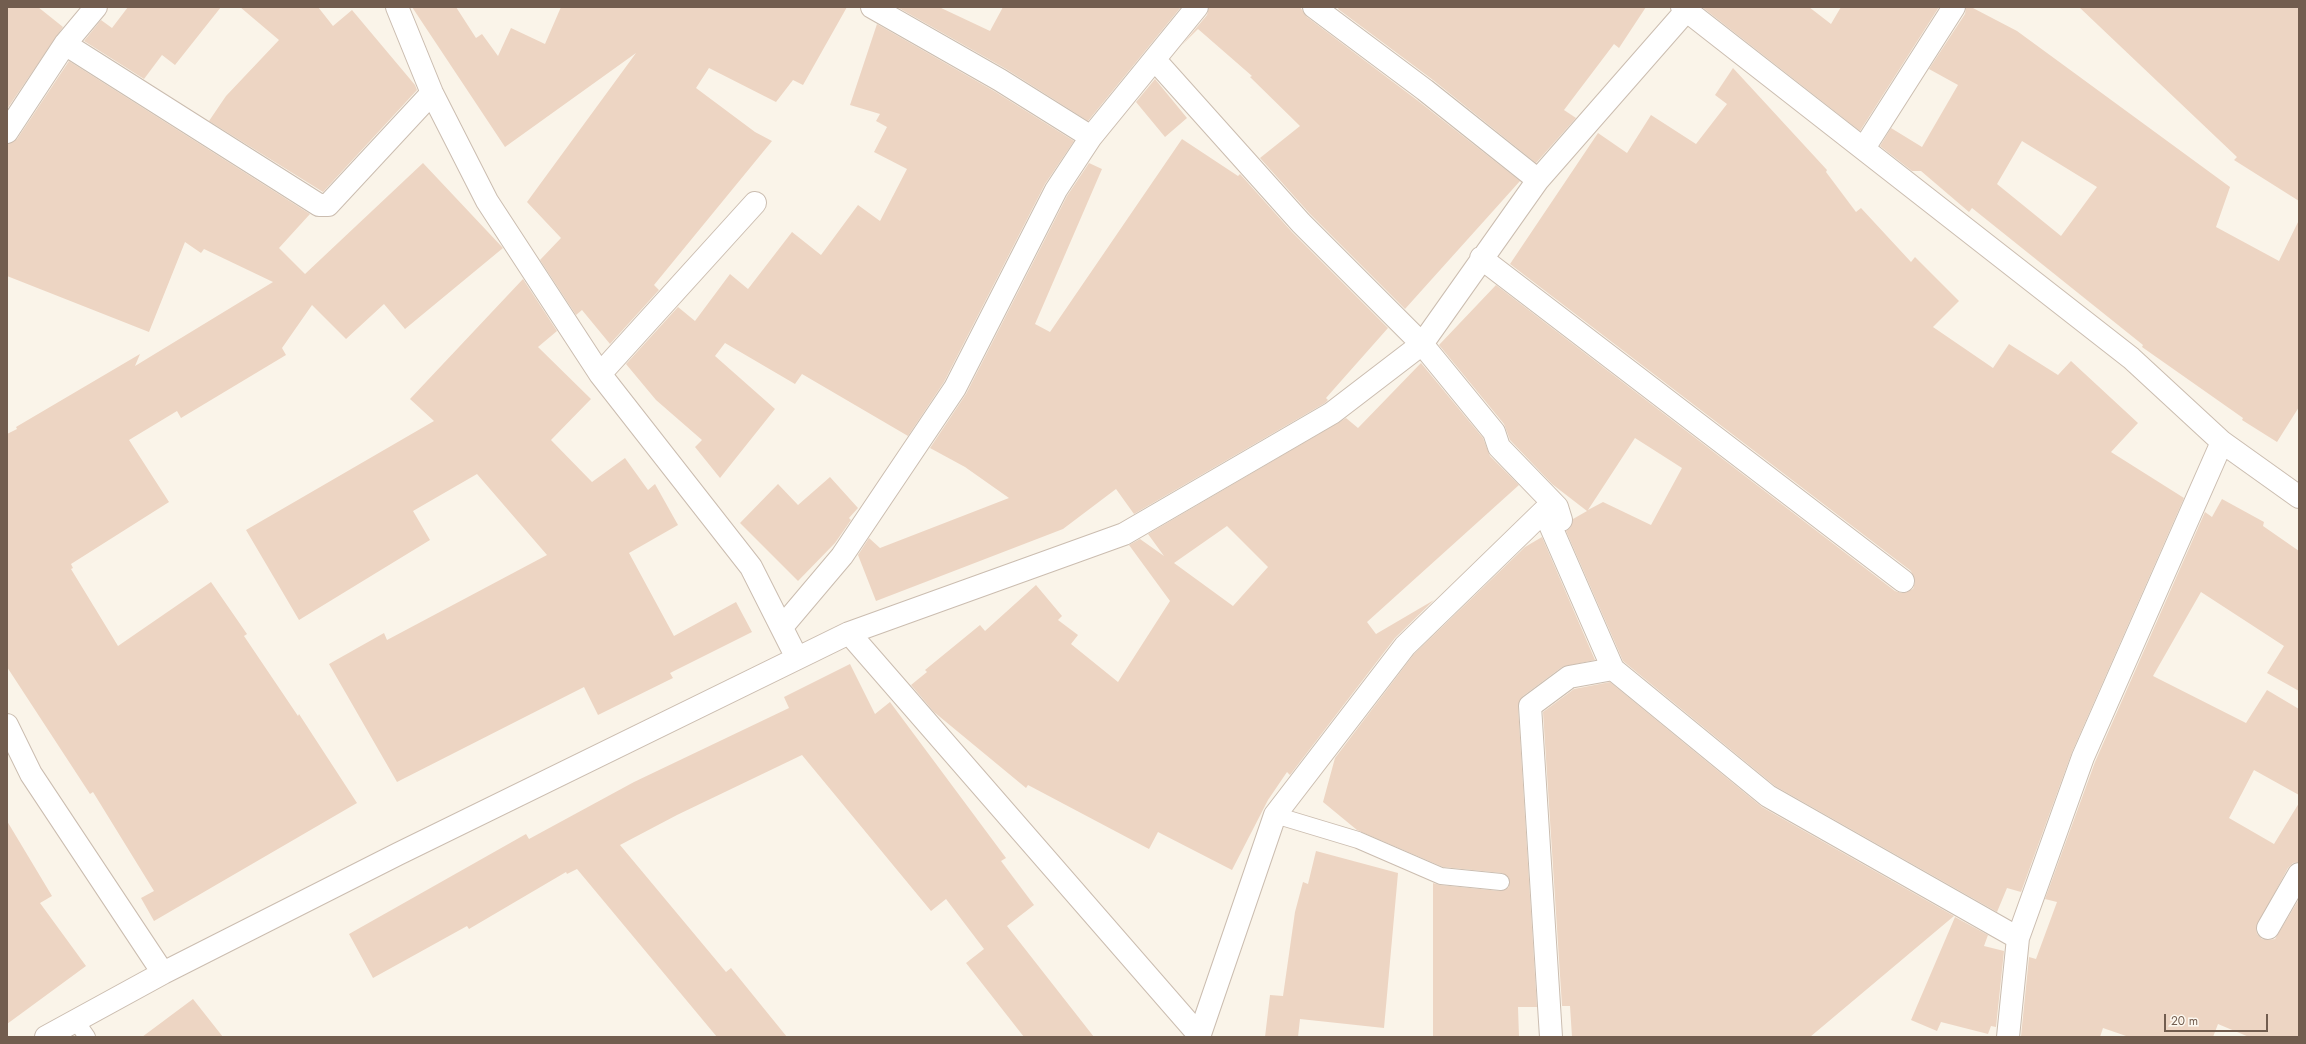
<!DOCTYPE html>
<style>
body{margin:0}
#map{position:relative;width:2306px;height:1044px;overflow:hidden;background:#faf4e9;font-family:Jost,sans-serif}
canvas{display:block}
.frame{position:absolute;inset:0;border:8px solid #725d4f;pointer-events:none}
.scale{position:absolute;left:2164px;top:1014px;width:104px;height:18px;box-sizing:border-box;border:2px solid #725d4f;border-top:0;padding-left:5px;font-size:12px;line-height:14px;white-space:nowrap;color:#725d4f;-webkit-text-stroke:3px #fdf8ef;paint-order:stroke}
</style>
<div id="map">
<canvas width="2306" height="1044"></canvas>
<div class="frame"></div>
<div class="scale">20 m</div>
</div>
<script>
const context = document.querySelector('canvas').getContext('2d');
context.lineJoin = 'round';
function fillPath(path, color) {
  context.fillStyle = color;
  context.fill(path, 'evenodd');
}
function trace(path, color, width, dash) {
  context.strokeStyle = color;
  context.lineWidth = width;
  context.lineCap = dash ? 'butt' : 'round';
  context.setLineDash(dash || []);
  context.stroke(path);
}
fillPath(new Path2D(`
 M7,7H38L63,27L7,109Z
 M128,7H221L175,65L162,55L144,79L84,41L101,20L112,28Z
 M240,7H318L333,26L352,10L415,85L417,90L323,192L209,121L226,96L279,40Z
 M412,7H456L476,38L482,34L498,56L511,28L545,44L561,7H847L803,85L793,80L776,102L709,68L696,88L755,132L772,141L654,285L659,290L610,344L582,310L576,315L540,260L561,238L527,202L636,53L505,147Z
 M897,7H939L990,31L1003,7H1181L1088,121L1006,69Z
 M1209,7H1300L1307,17L1417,100L1520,181L1405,309L1310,214L1260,158L1300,126L1250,77L1252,76L1198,29L1182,45L1207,15Z
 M1339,7H1646L1619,48L1614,44L1564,110L1576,118L1536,163L1433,80L1338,9Z
 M1702,7H1809L1831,24L1841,7H1939L1860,131Z
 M1966,7H1971L2017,31L2230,187L2216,227L2279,261L2299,220V407L2277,442L2242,420L2243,418L2142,347L2143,345L1972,208L1969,212L1921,171H1912L1880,146L1891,128L1922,147L1958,85L1929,69L1965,14ZM2022,141L2097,187L2061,236L1997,184Z
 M2079,7H2299V201L2234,160L2237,157Z
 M877,24L994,91L1074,141L1045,184L944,382L908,436L802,374L795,384L725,343L715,356L775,409L720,478L695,447L702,440L656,400L626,364L678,307L695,321L730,274L748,289L792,232L821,255L858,205L880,221L907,169L874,152L887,127L876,121L880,114L850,105Z
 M69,61L310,214L279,248L305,274L423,163L503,248L405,329L384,304L346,339L312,305L282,348L286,355L181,418L177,411L129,440L169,502L71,564L73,568L71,569L118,646L211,582L247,634L244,636L298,716L299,714L357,803L154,921L141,898L154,891L93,792L90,794L7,667V434L17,429L16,427L140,354L135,366L273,282L204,249L201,253L185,242L149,332L7,276V144L17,139Z
 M1733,68L1827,170L1826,172L1856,212L1861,208L1911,262L1915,257L1959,301L1933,327L1993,368L2009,344L2058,375L2071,361L2138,423L2111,452L2184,498L2072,752L2021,892L2007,888L1997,912L1775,786L1623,661L1566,531L1570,528L1573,519L1587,511L1552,484L1510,440L1504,424L1439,345L1496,285L1895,591L1902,593L1913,589L1915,582L1911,571L1510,264L1598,133L1627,153L1651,115L1696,144L1727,104L1715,95ZM1635,438L1682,468L1651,525L1603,502L1588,510Z
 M1155,79L1187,118L1165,137L1136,102Z
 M1182,139L1238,176L1240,174L1292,232L1388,328L1326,398L1328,400L1325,403L1134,514L1116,489L1063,529L876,601L858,555L869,538L880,548L1009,498L965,467L930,448L966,394L1067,196L1089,163L1102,169L1035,324L1050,332Z
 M523,279L557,331L538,347L591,399L551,440L592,482L625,458L648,490L655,484L678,525L629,553L674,636L736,602L752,632L670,673L673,678L598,715L584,687L397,782L329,664L384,633L387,640L547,555L477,474L413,511L430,540L299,620L246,530L434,421L410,399Z
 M1421,363L1483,438L1490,456L1519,485L1367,622L1376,634L1434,600L1395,638L1290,775L1287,772L1268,800L1232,870L1158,832L1149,849L1028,785L1026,788L934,712L911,685L927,672L925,670L980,625L985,631L1036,585L1062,616L1058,620L1078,635L1071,644L1118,682L1170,601L1129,545L1140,539L1164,556L1148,534L1346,418L1358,428ZM1227,526L1268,567L1233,606L1174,563Z
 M830,477L858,508L849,518L851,520L835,543L798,581L740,523L778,484L798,505Z
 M2222,499L2264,522L2263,526L2299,551V691L2267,673L2284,646L2201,592L2153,676L2246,723L2267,690L2299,709V795L2254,770L2229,818L2274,844L2299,803V862L2293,863L2288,868L2256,928L2257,934L2262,939L2268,940L2275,939L2299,899V1037H2249L2218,1024L2213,1037H2129L2103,1028L2100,1037L2021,1036L2029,957L2036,959L2057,902L2045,899L2095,762L2205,512L2212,517Z
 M1542,537L1595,660L1562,667L1523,696L1518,706L1537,1007H1518L1519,1037H1433V883L1440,885L1500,891L1509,887V878L1502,873L1443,867L1357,830L1323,802L1335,758L1414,654L1525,547Z
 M850,664L875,714L890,702L1006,858L1001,861L1034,905L1007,926L1094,1037H1024L966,963L984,949L946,899L931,911L802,755L677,815L620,845L726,972L731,968L787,1037H717L577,869L567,874L566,872L469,929L467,926L373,978L349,934L526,834L529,839L634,782L789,708L784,697Z
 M1610,682L1762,807L1954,916L1810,1037H1572L1570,1006H1562L1543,712L1574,689Z
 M7,821L52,896L40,903L86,966L7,1024Z
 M1316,851L1398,873L1384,1028L1300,1019L1298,1037H1265L1270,995L1283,996L1295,912L1303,882L1308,884Z
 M1955,917L1988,935L1984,946L2004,951L1996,1027L1991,1026L1988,1034L1941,1022L1937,1031L1911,1020Z
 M193,999L223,1037H142Z`), '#edd5c3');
const service = new Path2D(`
 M1275,815L1358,840L1441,876L1501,882
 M76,1021L87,1037`);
const minor = new Path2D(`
 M397,7L432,93L487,201L600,374L751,567L797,658
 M872,7L1000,80L1091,137
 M1314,7L1425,90L1538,180
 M1682,7L2131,358L2222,442L2299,497
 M65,44L319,205H328L432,93
 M1155,60L1301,223L1422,344L1494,432L1499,447L1557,507L1561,520
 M7,132L65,44L96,7
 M1864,148L1954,7
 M1481,258L1903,581
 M600,374L755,203
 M782,627L842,556L955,388L1056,190L1091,137L1197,7
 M849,633L1199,1035
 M7,725L31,774L163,973
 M2268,928L2299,874
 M46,1037L163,973L398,854L849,633L1124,534L1332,413L1422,344L1538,180L1686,11
 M1199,1037L1275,815L1405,646L1544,511L1613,669L1768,796L2018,938
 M1551,1037L1530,706L1569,677L1613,669
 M2008,1037L2018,938L2083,757L2222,442`);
trace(service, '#cbbdb0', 18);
trace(minor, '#cbbdb0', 24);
trace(service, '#fff', 16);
trace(minor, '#fff', 22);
</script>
